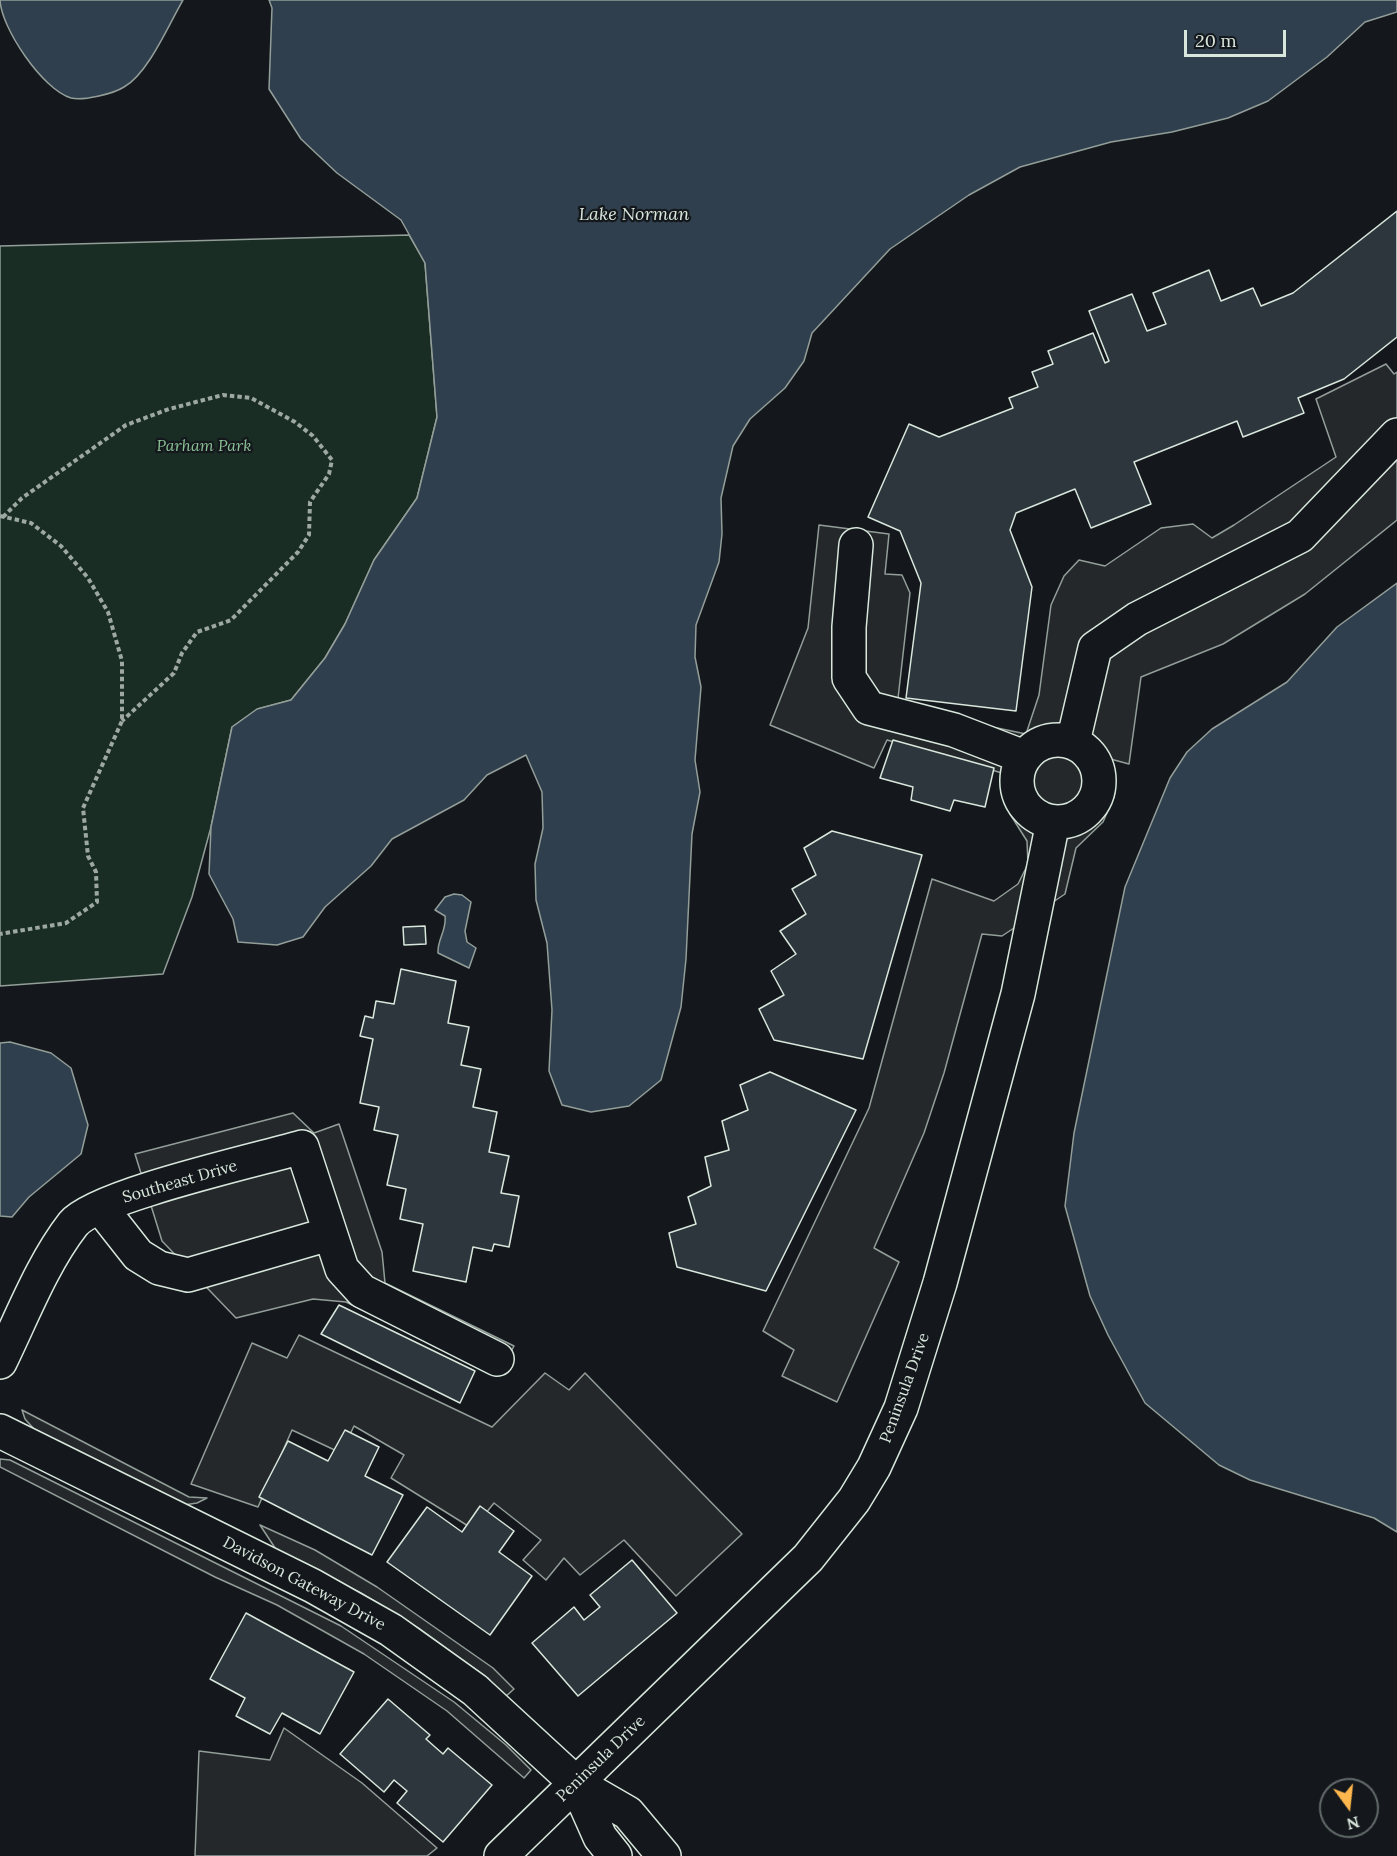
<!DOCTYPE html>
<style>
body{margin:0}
#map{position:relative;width:1397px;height:1856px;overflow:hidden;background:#14181c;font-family:Lora,serif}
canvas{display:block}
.north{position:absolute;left:1319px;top:1778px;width:60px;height:60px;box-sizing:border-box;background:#14181c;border:2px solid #626a69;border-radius:50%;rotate:165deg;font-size:16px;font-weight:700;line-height:24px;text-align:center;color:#d8e6dc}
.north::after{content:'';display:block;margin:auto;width:21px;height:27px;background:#ffb74d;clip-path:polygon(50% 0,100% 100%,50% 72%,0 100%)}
.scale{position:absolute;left:1184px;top:30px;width:102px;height:27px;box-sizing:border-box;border:3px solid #d8e6dc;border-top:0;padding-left:8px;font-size:18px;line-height:21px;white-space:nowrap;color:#d8e6dc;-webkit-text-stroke:4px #14181c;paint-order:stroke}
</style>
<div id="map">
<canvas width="1397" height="1856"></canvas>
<div class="north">N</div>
<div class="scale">20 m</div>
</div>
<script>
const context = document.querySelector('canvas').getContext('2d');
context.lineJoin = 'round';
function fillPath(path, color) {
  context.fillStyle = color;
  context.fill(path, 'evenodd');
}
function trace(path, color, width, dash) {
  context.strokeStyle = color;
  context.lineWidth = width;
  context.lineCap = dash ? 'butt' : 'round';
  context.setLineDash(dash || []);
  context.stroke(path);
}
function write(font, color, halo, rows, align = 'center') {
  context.font = font + ' Lora,serif';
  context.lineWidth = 4.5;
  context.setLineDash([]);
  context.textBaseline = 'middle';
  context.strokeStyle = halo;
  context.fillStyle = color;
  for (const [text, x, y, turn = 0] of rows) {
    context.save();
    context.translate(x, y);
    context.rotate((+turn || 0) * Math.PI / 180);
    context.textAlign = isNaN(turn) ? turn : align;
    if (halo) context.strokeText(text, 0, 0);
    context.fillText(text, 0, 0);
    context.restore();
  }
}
const green = new Path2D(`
 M409,235L425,263L437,417L417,498L374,560L345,624L325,658L291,700L258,709L232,727L211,827L192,897L163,974L0,986V246Z`);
fillPath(green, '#1a2d24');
trace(green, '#939e99', 1.5);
const parking = new Path2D(`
 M1386,364L1394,374L1397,372V520L1305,594L1223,644L1141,677L1129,764L1103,757L1114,797L1103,822L1076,848L1065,894L1002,936L982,934L944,1073L924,1133L874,1248L899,1262L837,1402L782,1376L794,1350L763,1331L869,1108L932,879L994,901L1018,884L1028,864L1027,841L1010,814L1002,773L887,740L874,768L770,725L808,628L819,525L889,534L885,574L902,575L910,593L897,707L1026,734L1039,695L1051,605L1064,576L1079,560L1105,566L1161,528L1193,524L1212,538L1234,525L1336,457L1316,399Z
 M293,1113L314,1133L339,1124L382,1252L385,1283L514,1346L498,1375L346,1302L313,1299L236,1318L162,1241L135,1154Z
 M299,1335L492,1427L545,1373L569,1390L585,1373L742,1534L676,1596L624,1540L580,1575L564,1558L546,1580L523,1560L541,1540L494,1503L473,1529L391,1478L404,1455L354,1426L341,1453L292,1430L258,1507L191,1484L252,1343L287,1358Z
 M22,1410L189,1497L207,1498L197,1503L184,1505L35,1430L25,1419Z
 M0,1459L10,1460L341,1626L454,1702L506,1745L531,1770L524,1778L447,1711L364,1654L277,1605L215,1577L0,1467Z
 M260,1525L315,1550L377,1587L493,1668L514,1689L504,1698L488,1678L420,1629L361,1593L277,1551Z
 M284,1728L362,1783L437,1848L427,1856H195L199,1751L270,1760Z`);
fillPath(parking, '#24282b');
trace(parking, '#939e99', 1.5);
const water = new Path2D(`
 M0,0H183C169,24 148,74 124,87C113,94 83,101 71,98C43,90 1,28 0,0Z
 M269,0H1397V12L1365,22L1327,57L1268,101L1228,118L1172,132L1111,142L1020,167L969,195L890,249L812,333L804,361L785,388L750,419L733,446L721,498L722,534L719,562L696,625L695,657L701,687L695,760L700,792L692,834L686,959L681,1007L661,1080L629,1106L591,1112L562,1105L549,1071L552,1010L547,943L536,900L535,864L543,828L542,792L526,755L487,775L464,800L392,839L371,866L325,907L303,937L277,945L238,942L233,919L209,874L211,827L232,727L257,709L291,700L325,658L345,624L374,560L417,498L437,417L425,263L401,220L337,173L301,139L269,89L272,8Z
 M1397,583V1532L1374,1518L1250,1480L1219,1465L1145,1403L1108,1335L1090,1296L1065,1206L1074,1133L1125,887L1170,778L1187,752L1212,729L1287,682L1337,627Z
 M454,894L462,895L471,902L465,931L467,942L476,948L469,968L438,953C437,940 447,930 445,916L435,910L445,897Z
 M10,1042L51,1053L71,1068L88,1125L81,1154L29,1197L12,1217L0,1216V1043Z`);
fillPath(water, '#2f3f4d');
trace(water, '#939e99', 1.5);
const building = new Path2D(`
 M1397,211V337L1344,379L1298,398L1304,413L1243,437L1237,421L1134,462L1151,504L1091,528L1075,489L1016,513L1010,530L1032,587L1016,711L906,698L921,583L900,531L868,517L909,424L939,437L1013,408L1009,398L1038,387L1032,372L1053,364L1048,351L1093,333L1105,363L1109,361L1089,311L1132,294L1147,331L1166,324L1153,293L1209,270L1221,301L1253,288L1261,306L1293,293Z
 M893,740L994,768L985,807L954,800L950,811L911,800L913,787L880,778Z
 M832,831L922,855L863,1059L774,1040L759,1009L784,995L771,971L796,954L780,931L806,914L792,889L816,875L804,848Z
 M425,926L426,944L404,945L403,927Z
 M401,969L456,981L448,1023L469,1027L461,1065L481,1069L473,1107L497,1112L489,1152L509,1156L501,1193L519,1196L509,1247L494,1244L492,1251L473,1247L466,1282L413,1271L423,1224L400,1219L406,1189L387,1185L398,1135L374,1130L379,1107L360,1103L373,1039L360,1036L365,1016L373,1018L376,1001L394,1004Z
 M770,1072L856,1110L766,1291L677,1267L669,1233L696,1224L688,1197L711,1186L705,1157L729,1150L722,1121L748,1110L740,1085Z
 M339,1305L475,1371L460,1403L321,1334Z
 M345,1430L379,1447L365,1476L403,1495L372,1555L259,1497L288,1441L328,1461Z
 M480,1506L514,1531L499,1552L532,1576L490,1635L387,1562L427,1507L462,1532Z
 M632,1560L677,1613L578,1696L532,1643L574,1607L584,1620L600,1607L590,1595Z
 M246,1613L354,1672L320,1734L282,1713L270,1734L236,1716L245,1698L210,1679Z
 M388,1699L430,1735L426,1739L443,1754L448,1748L492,1785L443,1842L397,1803L407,1791L394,1780L384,1792L340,1754Z`);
fillPath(building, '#2c363c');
trace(building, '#d8e6dc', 1.5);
const minor = new Path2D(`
 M856,545L849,627V678L869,708L954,730L1024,757
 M1017 781a41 41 0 1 1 82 0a41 41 0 1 1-82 0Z
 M1073,742L1095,648L1137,619L1300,536L1397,435
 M101,1208L138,1255L159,1268L188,1275L329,1234
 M0,1362C22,1317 42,1264 73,1224C95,1196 261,1159 302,1147L342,1269L362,1291L497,1359
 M0,1431L313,1586L391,1630L475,1690L576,1783L628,1813L664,1856
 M576,1783L600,1837L615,1856
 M501,1856L808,1558L854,1500L874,1467L901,1408L940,1283L1018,994L1053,822`);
trace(minor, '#d8e6dc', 36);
trace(new Path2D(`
 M0,516L31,523L61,546L88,578L108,612L122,661V721L83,808L88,856L96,872L97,902L66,923L0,934
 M3,517L22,498L126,425L169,409L223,395L251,398L295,422L313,436L332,460L329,474L310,502L309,535L298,552L231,620L197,632L182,653L174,673L122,721`), '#9da8a2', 4, [4.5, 3]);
trace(minor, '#14181c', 33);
write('italic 16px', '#8ac095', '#14181c', [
 ["Parham Park",204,446]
]);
write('16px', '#d8e6dc', '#14181c', [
 ["Southeast Drive",180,1182,-16],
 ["Peninsula Drive",905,1388,-70],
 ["Davidson Gateway Drive",304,1584,28],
 ["Peninsula Drive",601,1759,-44]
]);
write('italic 18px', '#d8e6dc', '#14181c', [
 ["Lake Norman",634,215]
]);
</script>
